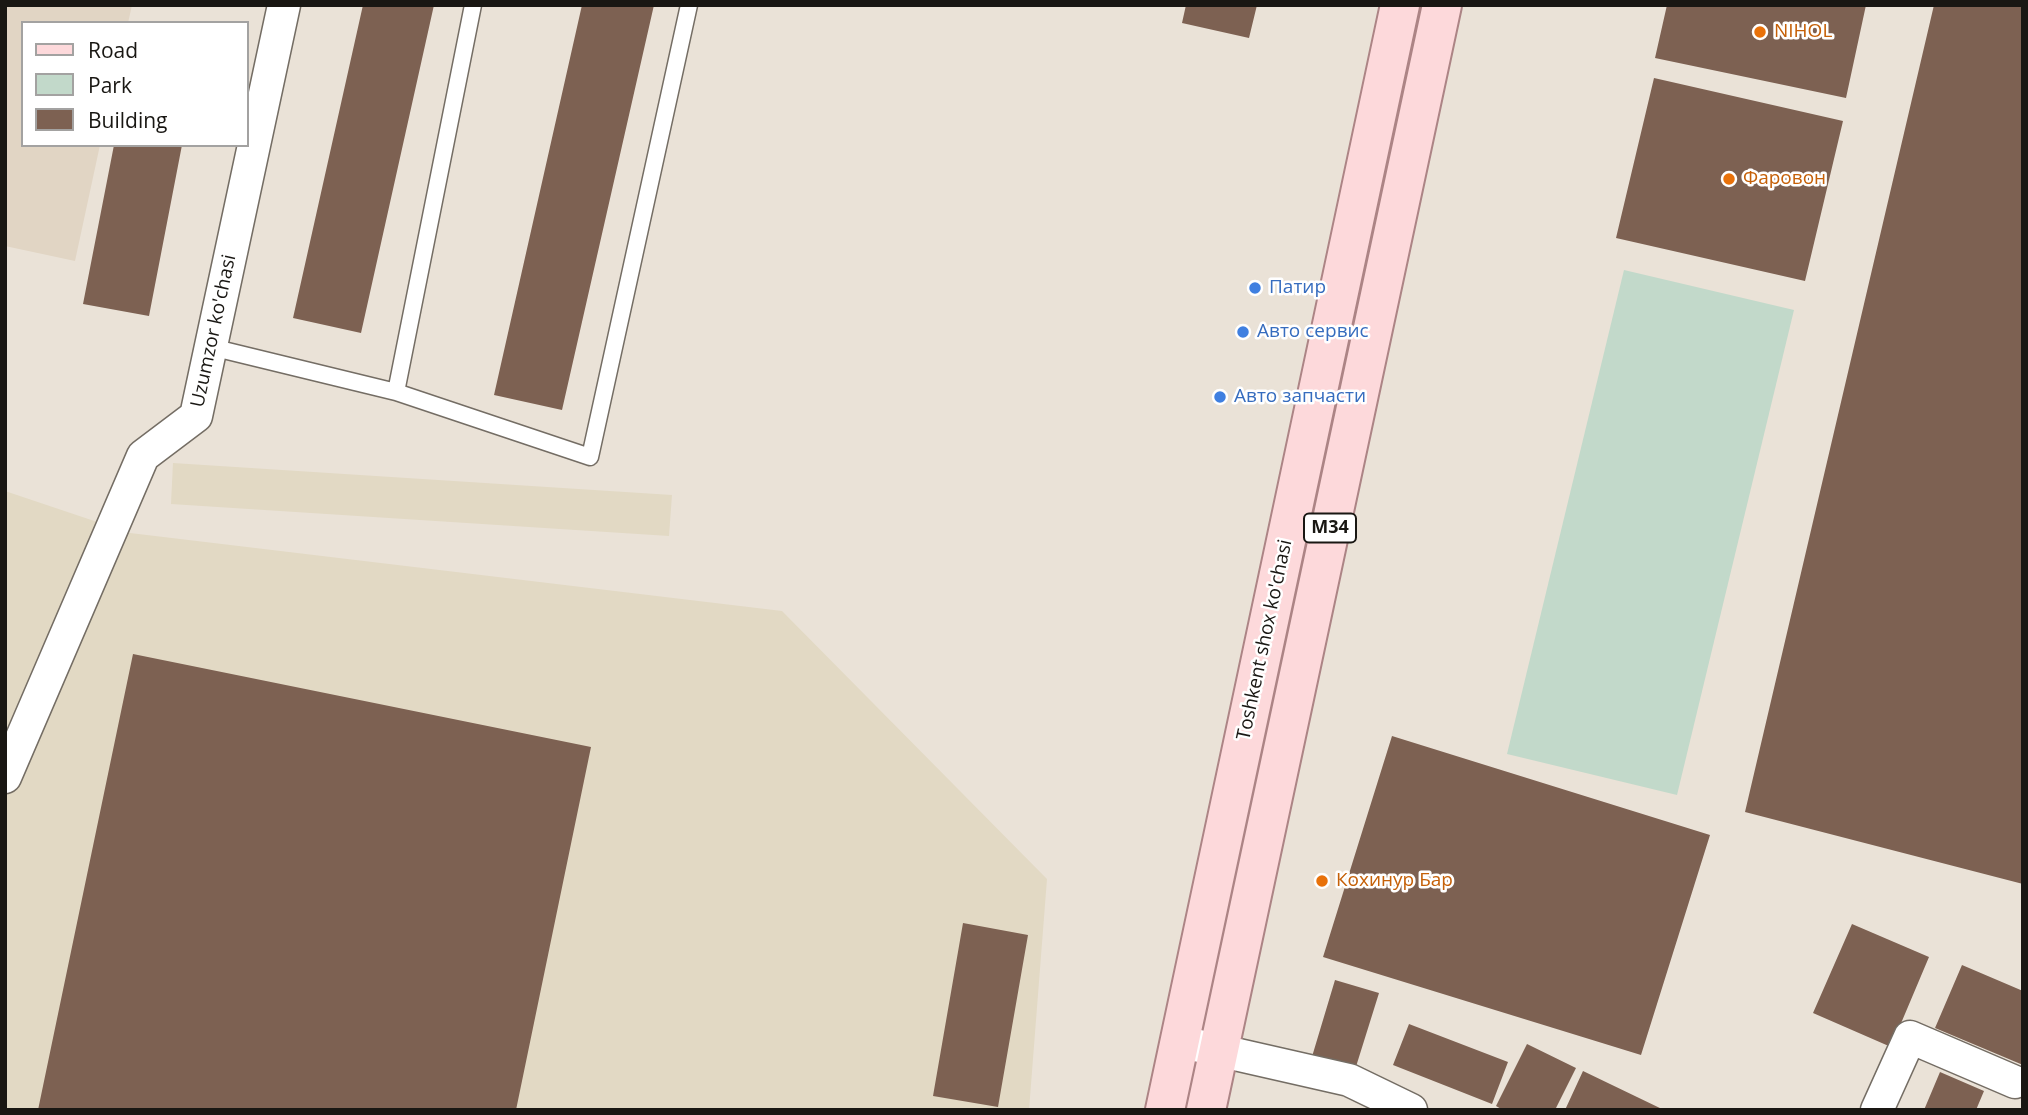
<!DOCTYPE html>
<meta charset="utf-8">
<style>
body{margin:0}
#map{position:relative;width:2028px;height:1115px;overflow:hidden;background:#eae2d7;font-family:"Open Sans",sans-serif}
canvas{display:block}
.frame{position:absolute;inset:0;border:7px solid #191713;pointer-events:none}
.legend{position:absolute;left:21px;top:21px;width:228px;height:126px;box-sizing:border-box;background:#fff;border:2px solid #a3a2a1;margin:0;padding:9px 12px;list-style:none;font-size:21px;color:#191713}
.legend li{display:flex;align-items:center;gap:14px;height:35px}
.legend b{width:35px;border:2px solid #a3a2a1}
</style>
<div id="map">
<canvas width="2028" height="1115"></canvas>
<div class="frame"></div>
<ul class="legend">
<li><b style="height:9px;background:#fdd9db"></b>Road</li>
<li><b style="height:19px;background:#c2d9ca"></b>Park</li>
<li><b style="height:19px;background:#7d6152"></b>Building</li>
</ul>
</div>
<script>
const context = document.querySelector('canvas').getContext('2d');
context.lineJoin = 'round';
function fillPath(path, color) {
  context.fillStyle = color;
  context.fill(path, 'evenodd');
}
function trace(path, color, width, dash) {
  context.strokeStyle = color;
  context.lineWidth = width;
  context.lineCap = dash ? 'butt' : 'round';
  context.setLineDash(dash || []);
  context.stroke(path);
}
function write(font, color, halo, rows, align = 'center') {
  context.font = font + ' "Open Sans",sans-serif';
  context.lineWidth = 5;
  context.setLineDash([]);
  context.textBaseline = 'middle';
  context.strokeStyle = halo;
  context.fillStyle = color;
  for (const [text, x, y, turn = 0] of rows) {
    context.save();
    context.translate(x, y);
    context.rotate((+turn || 0) * Math.PI / 180);
    context.textAlign = isNaN(turn) ? turn : align;
    if (halo) context.strokeText(text, 0, 0);
    context.fillText(text, 0, 0);
    context.restore();
  }
}
fillPath(new Path2D(`
 M5,5H132L128,23H23V145H100L75,261L5,246Z`), '#e1d5c4');
fillPath(new Path2D(`
 M173,463L672,495L669,536L171,504Z
 M5,491L130,533L782,611L1047,879L1029,1110H5Z`), '#e2d9c4');
fillPath(new Path2D(`
 M1624,270L1794,310L1677,795L1507,754Z`), '#c2d9ca');
fillPath(new Path2D(`
 M363,5H434L361,333L293,318Z
 M582,5H654L562,410L494,395Z
 M1186,5H1257L1249,38L1182,23Z
 M1667,5H1866L1846,98L1655,58Z
 M1934,5H2023V884L1745,812Z
 M1654,78L1843,121L1805,281L1616,238Z
 M114,145H182L149,316L83,304Z
 M133,654L591,747L516,1110H38Z
 M1392,736L1710,835L1641,1055L1323,957Z
 M963,923L1028,935L998,1107L933,1096Z
 M1852,924L1929,957L1891,1047L1813,1013Z
 M1962,965L2023,991V1065L1935,1028Z
 M1335,980L1379,993L1354,1073L1311,1060Z
 M1409,1024L1508,1062L1492,1104L1393,1065Z
 M1527,1044L1576,1068L1555,1110H1503L1496,1106Z
 M1583,1071L1664,1110H1565Z
 M1940,1072L1984,1091L1976,1110H1924Z`), '#7d6152');
const service = new Path2D(`
 M211,347L396,392L473,5
 M396,392L590,457L689,5`);
const minor = new Path2D(`
 M5,777L143,456L196,416L284,5
 M1195,1045L1349,1080L1411,1110
 M1877,1110L1910,1037L2015,1082`);
const primary = new Path2D(`
 M1165,1110L1400,5
 M1206,1110L1442,5`);
trace(service, '#746d64', 19);
trace(minor, '#746d64', 35);
trace(primary, '#ac8485', 42);
trace(service, '#fff', 16);
trace(minor, '#fff', 32);
trace(primary, '#fdd9db', 38);
for (const [x, y, r, color] of [
 [1760,32,7,"#e8710a"],
 [1729,179,7,"#e8710a"],
 [1255,288,7,"#3f7fe0"],
 [1243,332,7,"#3f7fe0"],
 [1220,397,7,"#3f7fe0"],
 [1322,881,7,"#e8710a"]
]) {
  const dot = new Path2D();
  dot.arc(x, y, r, 0, 2 * Math.PI);
  context.fillStyle = color;
  context.fill(dot);
  trace(dot, '#fff', 2.5);
}
for (const [x, y, w] of [
 [1330,528,52]
]) {
  const box = new Path2D();
  box.roundRect(x - w / 2, y - 14.5, w, 29, 5);
  context.fillStyle = '#fff';
  context.fill(box);
  trace(box, '#191713', 2);
}
write('bold 18px', '#191713', null, [
 ["M34",1330,528]
]);
write('19px', '#c56008', '#fff', [
 ["NIHOL",1774,32],
 ["Фаровон",1743,179],
 ["Кохинур Бар",1336,881]
], 'left');
write('19px', '#366cbe', '#fff', [
 ["Патир",1269,288],
 ["Авто сервис",1257,332],
 ["Авто запчасти",1234,397]
], 'left');
write('19px', '#191713', '#fff', [
 ["Uzumzor ko'chasi",214,331,-78],
 ["Toshkent shox ko'chasi",1265,640,-78]
]);
</script>
